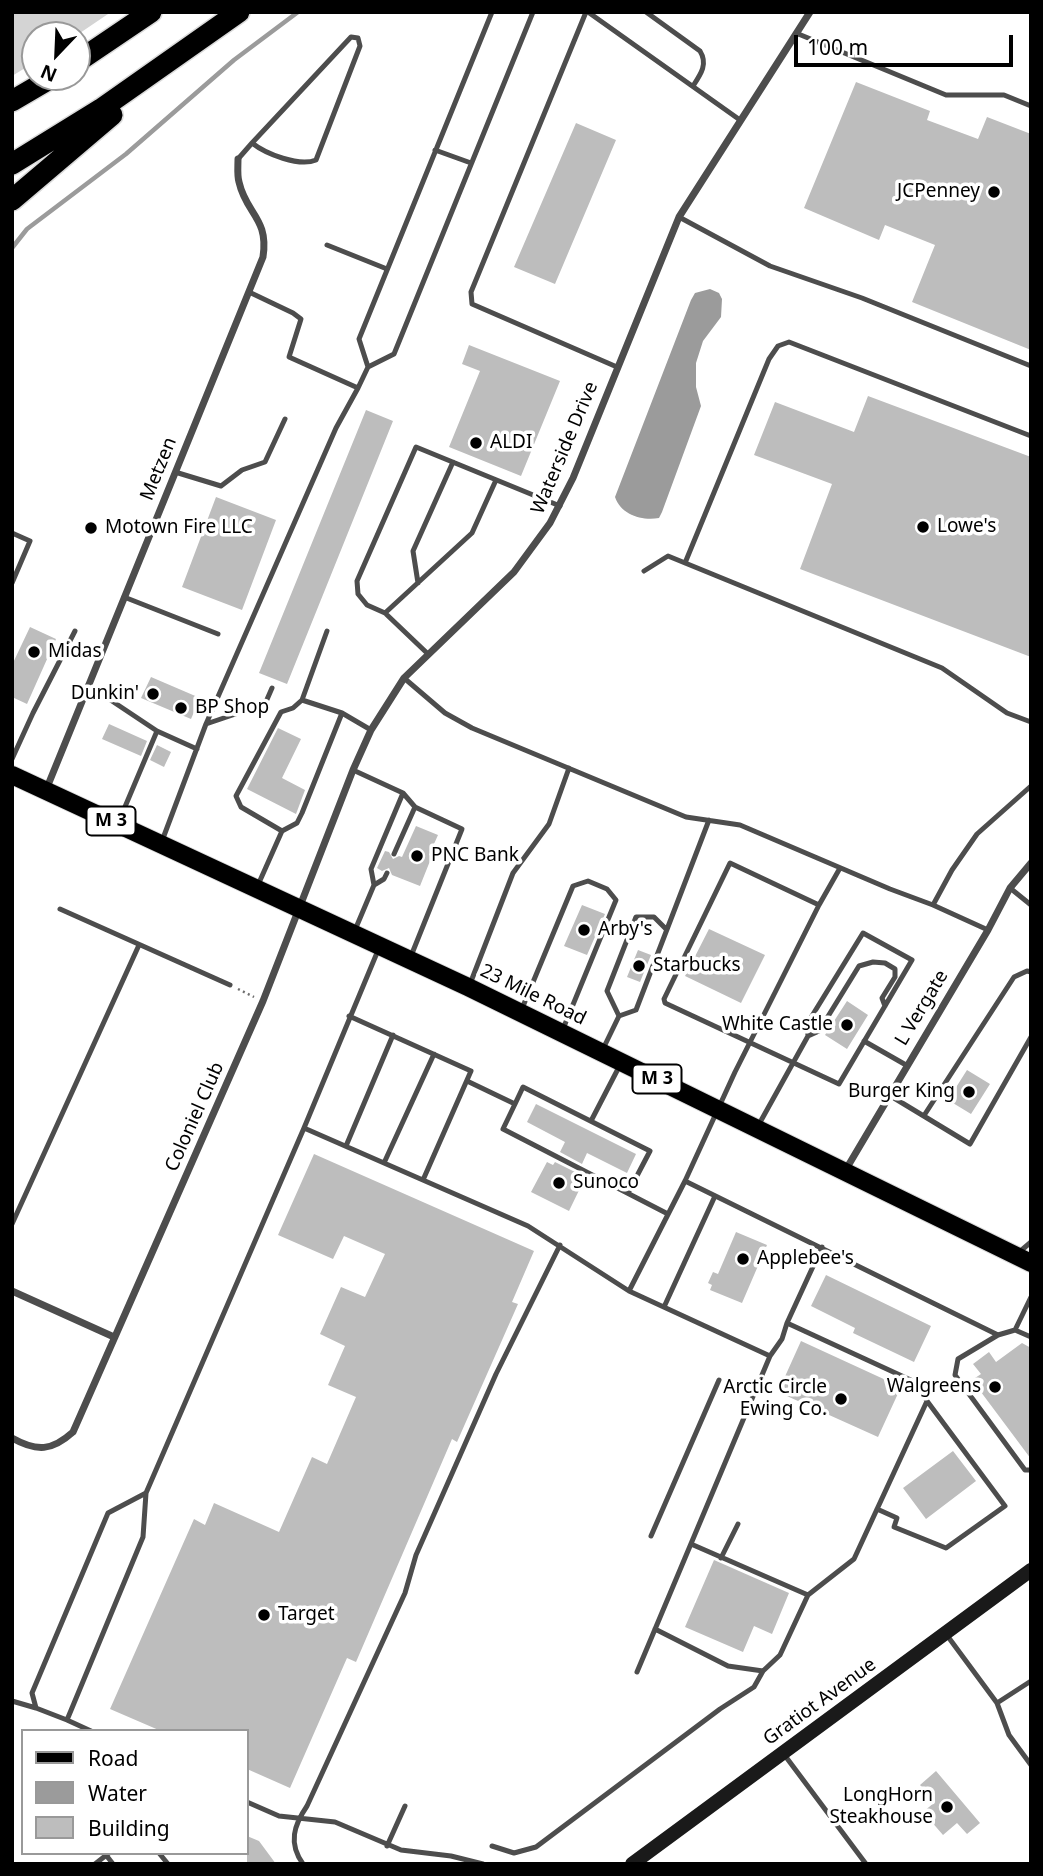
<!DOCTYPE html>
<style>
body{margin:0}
#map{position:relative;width:1043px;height:1876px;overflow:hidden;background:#fff;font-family:"Noto Sans",sans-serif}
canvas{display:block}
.frame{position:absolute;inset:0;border:14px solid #000;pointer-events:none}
.legend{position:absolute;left:21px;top:1729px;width:228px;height:126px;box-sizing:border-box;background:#fff;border:2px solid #999;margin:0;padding:9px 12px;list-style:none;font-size:21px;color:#000}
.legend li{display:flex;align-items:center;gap:14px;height:35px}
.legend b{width:35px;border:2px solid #999}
.north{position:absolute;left:21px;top:21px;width:70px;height:70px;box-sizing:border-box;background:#fff;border:2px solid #999;border-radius:50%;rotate:203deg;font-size:19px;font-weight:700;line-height:28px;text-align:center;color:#000}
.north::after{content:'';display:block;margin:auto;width:24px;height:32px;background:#000;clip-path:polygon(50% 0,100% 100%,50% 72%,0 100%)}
.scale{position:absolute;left:794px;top:35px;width:219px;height:32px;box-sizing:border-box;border:4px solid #000;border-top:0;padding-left:9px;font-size:21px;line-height:24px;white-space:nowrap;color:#000;-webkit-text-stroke:5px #fff;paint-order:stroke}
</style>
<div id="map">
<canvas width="1043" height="1876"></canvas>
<div class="frame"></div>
<ul class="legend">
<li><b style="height:9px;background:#000"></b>Road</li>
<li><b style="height:19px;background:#9b9b9b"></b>Water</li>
<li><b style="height:19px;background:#bdbdbd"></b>Building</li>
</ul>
<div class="north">N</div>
<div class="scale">100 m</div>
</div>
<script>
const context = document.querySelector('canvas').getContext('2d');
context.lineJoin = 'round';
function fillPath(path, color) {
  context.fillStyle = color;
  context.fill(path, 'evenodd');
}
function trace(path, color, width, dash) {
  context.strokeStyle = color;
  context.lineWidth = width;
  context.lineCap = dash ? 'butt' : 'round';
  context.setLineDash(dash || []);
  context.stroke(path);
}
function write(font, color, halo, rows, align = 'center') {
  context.font = font + ' "Noto Sans",sans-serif';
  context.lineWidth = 7;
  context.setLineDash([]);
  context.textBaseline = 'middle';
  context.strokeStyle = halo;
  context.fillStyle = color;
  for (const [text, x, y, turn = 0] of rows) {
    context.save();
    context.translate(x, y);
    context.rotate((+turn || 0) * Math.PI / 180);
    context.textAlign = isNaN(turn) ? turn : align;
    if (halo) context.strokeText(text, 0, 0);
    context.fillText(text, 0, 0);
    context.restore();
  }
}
fillPath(new Path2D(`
 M12,12H111L77,35H35V62L12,76Z`), '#d4d4d4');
fillPath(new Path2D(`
 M710,289L719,293L722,299L721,317L703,341L696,363V387L701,406L662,512L659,518C642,521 621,515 615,497L691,300L695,293Z`), '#9b9b9b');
trace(new Path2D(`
 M12,248L27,229L126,154L234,60L298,12`), '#9b9b9b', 4.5);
fillPath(new Path2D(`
 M856,82L930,111L927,120L978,139L987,117L1031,134V350L912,302L935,245L885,225L879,240L804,208Z
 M576,123L616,140L555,284L514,267Z
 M469,345L560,381L521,476L449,447L480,371L462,364Z
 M868,396L1031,457V657L800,569L832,484L754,455L775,402L854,432Z
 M366,410L393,421L287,684L259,673Z
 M216,497L276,520L242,610L182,587Z
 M30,627L56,639L27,704L12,697V665Z
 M151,677L200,698L191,719L141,698Z
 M109,724L147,741L141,756L102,739Z
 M278,728L301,739L282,778L305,790L296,814L247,789Z
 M157,745L171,752L164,767L150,760Z
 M416,826L438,835L429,855L432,856L420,886L392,875L389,868L382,871L377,868L385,851L389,852L393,859L399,856L402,857Z
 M582,905L605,914L587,955L564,946Z
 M709,929L765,955L741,1003L685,976Z
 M638,950L651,955L640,982L627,977Z
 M847,1001L868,1015L847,1049L825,1035Z
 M967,1070L990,1084L971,1114L948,1100Z
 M536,1104L636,1154L627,1173L587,1153L582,1164L560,1152L565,1142L527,1122Z
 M314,1154L534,1251L512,1302L518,1304L457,1442L452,1439L356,1662L347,1658L290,1788L247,1769V1731H161L110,1709L194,1519L205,1525L214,1503L279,1532L312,1457L327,1464L356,1397L328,1385L345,1346L320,1334L341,1287L365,1297L385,1254L344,1236L333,1259L278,1235Z
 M547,1162L553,1165L555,1162L577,1173L576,1176L584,1180L569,1211L531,1192Z
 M736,1232L767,1245L742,1303L710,1290L712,1285L708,1283L713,1272L718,1274Z
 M826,1275L931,1326L914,1362L853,1333L855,1328L811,1306Z
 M801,1341L901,1387L878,1437L778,1392Z
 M1022,1343L1031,1348V1459L972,1380L981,1374L973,1364L989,1352L996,1362Z
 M953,1451L976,1481L926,1519L903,1488Z
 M714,1560L789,1593L772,1634L754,1626L743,1652L685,1627Z
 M936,1771L980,1823L967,1834L957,1823L943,1835L923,1812L935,1802L920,1785Z
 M247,1836L259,1841L276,1864H247Z`), '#bdbdbd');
const primary = new Path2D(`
 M12,775L468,987L1031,1263`);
const highway = new Path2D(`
 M77,62L151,12
 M12,101L53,77
 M12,164L101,109L239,12
 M12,200L112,115`);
trace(primary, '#dbdbdb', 20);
trace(highway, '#dbdbdb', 24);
trace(new Path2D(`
 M238,989L254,997`), '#6f6f6f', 2.5, [2, 3.5]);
trace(new Path2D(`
 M586,12L471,292L472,304L617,367
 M588,12L740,120
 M646,12L700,51C708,64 701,74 693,86
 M796,33L946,95H1004L1031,106
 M435,150L471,163
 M238,159L252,143L351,37L358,38L360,46L316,160C299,167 266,154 252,143
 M679,217L770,266L862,298L1031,366
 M327,245L387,269
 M368,367L394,354L533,12
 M358,388L368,367L359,339L492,12
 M175,472L221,486L242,470L265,462L285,419
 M12,533L30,541L12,583
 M685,563L769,359L778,346L789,342L1031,436
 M644,571L668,556L942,668L1007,713L1031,722
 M418,583L413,551L453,462
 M124,597L218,634
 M385,613L472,533L496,480
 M428,654L385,613L367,605L358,594L357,581L416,447L560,506
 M404,678L445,713L472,728L686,817L740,825L890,889L933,905L988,930
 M88,685L157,731L119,821
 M302,700L327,631
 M206,724L336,428L358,388L289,357L301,319L293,313L249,292
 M157,731L197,749
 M12,759L33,713L75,631
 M353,770L403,793L415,807L462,829L411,956
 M282,831L297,823L302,813L342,713
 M162,841L206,724L265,704L272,688
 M394,854L415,807
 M258,885L282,831L241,807L236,796L281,712L293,708L302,700L342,713L371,730
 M374,885L384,879L387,873
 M1010,888L1031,905
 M819,905L840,868
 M933,905L952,870L977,834L1031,786
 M60,909L230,985
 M355,930L374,885L371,869L403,793
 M470,984L513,873L549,824L569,768
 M521,1011L573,886L588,881L607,889L616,900L563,1029
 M349,1016L471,1071L423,1180
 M619,1016L607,991L636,917H654L666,929
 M808,1036L819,1031L859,966L873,962L885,963L895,969V977L882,998L885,1006
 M864,1041L906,1065
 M603,1049L619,1016L636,1010L709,820
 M467,1081L515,1104L523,1087L650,1151L628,1193
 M889,1095L970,1144L1031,1037
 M515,1104L503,1129L668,1214
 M925,1114L1014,977L1027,971L1031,972
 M591,1121L620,1065
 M304,1128L528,1226L629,1291L770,1356
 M346,1146L393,1035
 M384,1163L434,1054
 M685,1181L998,1335
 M12,1224L139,945
 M1017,1254L1031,1242
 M629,1291L685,1181L735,1072L819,905L730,863L664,999L665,1003C723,1030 781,1057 839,1084L912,960L863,933L807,1024L808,1036L758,1126
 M664,1307L715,1196
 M1015,1330L1031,1297
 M1031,1337L1015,1330L998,1335L958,1359L955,1375L1025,1470H1031
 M877,1509L897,1518L894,1527L946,1548L1005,1506L927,1401
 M651,1536L719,1380
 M691,1544L808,1595
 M721,1558L738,1524
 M655,1629L728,1666L763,1671
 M946,1634L997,1703L1009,1735L1031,1765
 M637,1672L770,1356L782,1339L787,1323L822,1247
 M12,1701L36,1708
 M997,1703L1031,1681
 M67,1720L36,1708L32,1693L108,1513L146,1493
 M91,1731L67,1720L143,1537L146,1493L304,1128L379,948
 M783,1753L866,1864
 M247,1802L279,1816L335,1822L401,1850L451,1856L483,1864
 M387,1846L405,1806
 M492,1846L514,1853L536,1847L720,1709L754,1687L763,1671L780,1655L808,1595L854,1559L927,1401L915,1382L787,1323
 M159,1853L168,1864
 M106,1855L113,1864
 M95,1864L109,1853
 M303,1864C288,1843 294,1825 307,1806L405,1593L416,1555L496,1374L560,1245`), '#4d4d4d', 5);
trace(new Path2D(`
 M46,790L263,257C269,218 246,214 239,182C237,175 238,167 238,159
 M845,1171L988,930L1010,888L1031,863
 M12,1291L114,1337
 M12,1438C37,1452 52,1451 73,1432L263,1001L353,770L371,730L404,678L514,572L550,523L573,478L679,217L810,12`), '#4d4d4d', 7);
trace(new Path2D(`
 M632,1864L1031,1570`), '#1a1a1a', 14);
trace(primary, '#000', 18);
trace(highway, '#000', 21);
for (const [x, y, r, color] of [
 [994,192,7,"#000"],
 [476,443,7,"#000"],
 [923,527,7,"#000"],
 [91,528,7,"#000"],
 [34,652,7,"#000"],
 [153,694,7,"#000"],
 [181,708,7,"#000"],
 [417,856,7,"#000"],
 [584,930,7,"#000"],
 [639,966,7,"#000"],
 [847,1025,7,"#000"],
 [969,1092,7,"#000"],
 [559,1183,7,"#000"],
 [743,1259,7,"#000"],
 [995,1387,7,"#000"],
 [841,1399,7,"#000"],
 [264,1615,7,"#000"],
 [947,1807,7,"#000"]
]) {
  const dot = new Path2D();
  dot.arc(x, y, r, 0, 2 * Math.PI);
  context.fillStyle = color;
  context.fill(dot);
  trace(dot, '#fff', 2.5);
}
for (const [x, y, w] of [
 [111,821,49],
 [657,1079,49]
]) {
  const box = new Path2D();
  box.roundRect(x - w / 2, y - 14.5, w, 29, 5);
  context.fillStyle = '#fff';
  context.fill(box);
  trace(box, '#000', 2);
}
write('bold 18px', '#000', null, [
 ["M 3",111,821],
 ["M 3",657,1079]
]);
write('19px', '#000', '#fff', [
 ["JCPenney",980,192,"right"],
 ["ALDI",490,443],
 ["Lowe's",937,527],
 ["Motown Fire LLC",105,528],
 ["Midas",48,652],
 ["Dunkin'",139,694,"right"],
 ["BP Shop",195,708],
 ["PNC Bank",431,856],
 ["Arby's",598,930],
 ["Starbucks",653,966],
 ["White Castle",833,1025,"right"],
 ["Burger King",955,1092,"right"],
 ["Sunoco",573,1183],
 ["Applebee's",757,1259],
 ["Walgreens",981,1387,"right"],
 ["Arctic Circle",827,1388,"right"],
 ["Ewing Co.",827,1410,"right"],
 ["Target",278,1615],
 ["LongHorn",933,1796,"right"],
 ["Steakhouse",933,1818,"right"]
], 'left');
write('19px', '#000', '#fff', [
 ["Waterside Drive",565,448,-67],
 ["Metzen",159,469,-68],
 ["23 Mile Road",533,995,26],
 ["L Vergate",922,1008,-59],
 ["Coloniel Club",195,1117,-66],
 ["Gratiot Avenue",820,1702,-36]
]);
</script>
